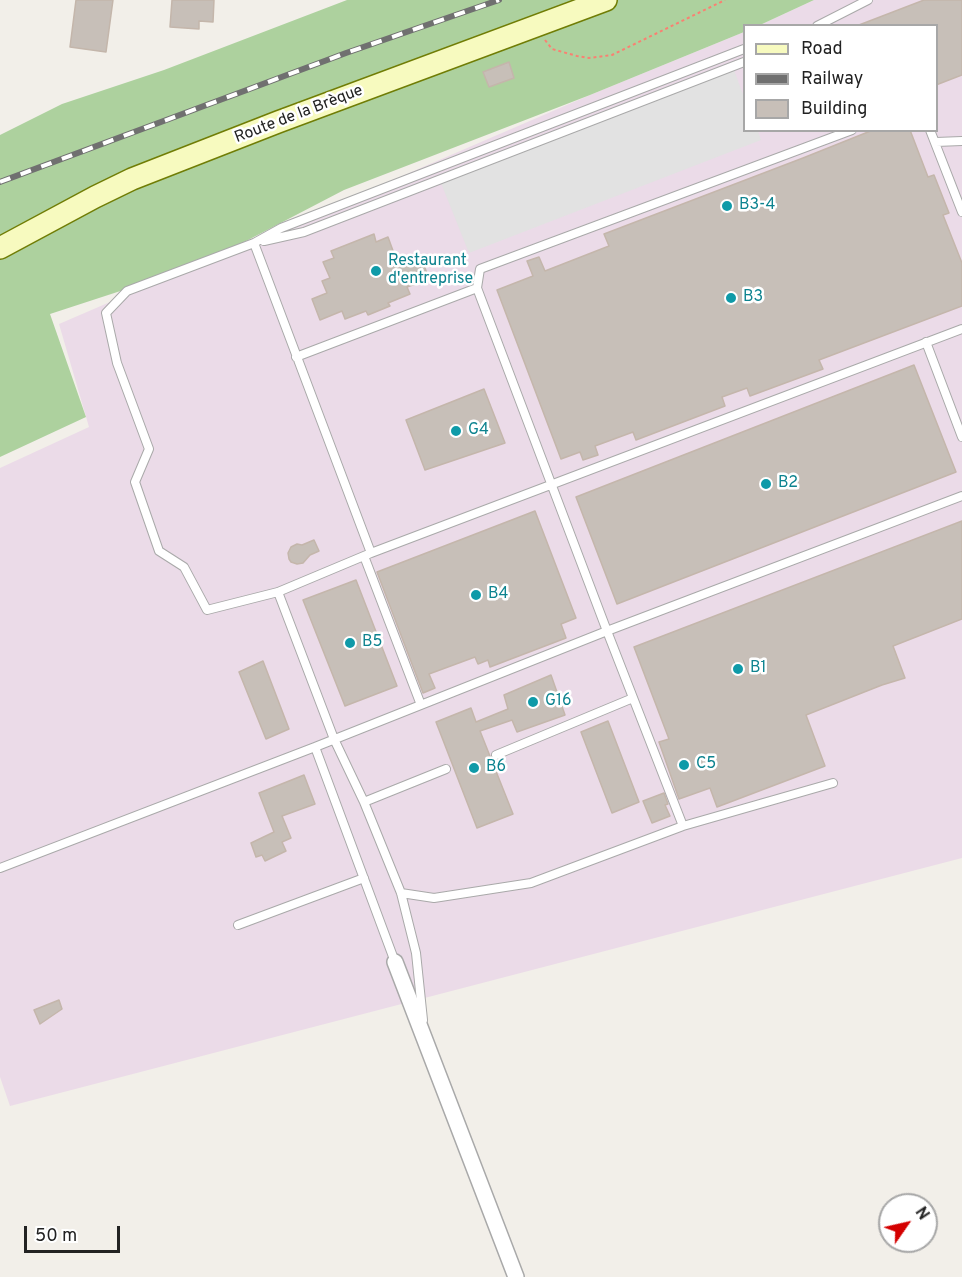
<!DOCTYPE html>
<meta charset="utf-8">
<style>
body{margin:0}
#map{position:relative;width:962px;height:1277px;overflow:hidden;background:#f2efe9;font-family:Overpass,sans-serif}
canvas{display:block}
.legend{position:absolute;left:743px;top:24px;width:195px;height:108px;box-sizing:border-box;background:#fff;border:2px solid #a7a7a7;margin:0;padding:8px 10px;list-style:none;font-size:18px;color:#222}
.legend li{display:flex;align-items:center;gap:12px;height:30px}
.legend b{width:30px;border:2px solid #a7a7a7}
.north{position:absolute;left:878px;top:1193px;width:60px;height:60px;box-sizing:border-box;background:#fff;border:2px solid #a7a7a7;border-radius:50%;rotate:56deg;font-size:16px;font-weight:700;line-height:24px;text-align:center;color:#222}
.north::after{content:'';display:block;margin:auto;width:21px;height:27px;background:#d40000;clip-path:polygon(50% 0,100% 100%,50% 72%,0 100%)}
.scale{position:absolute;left:24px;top:1226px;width:96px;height:27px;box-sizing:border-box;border:3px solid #222;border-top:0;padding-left:8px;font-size:18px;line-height:21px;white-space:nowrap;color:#222;-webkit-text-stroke:4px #fff;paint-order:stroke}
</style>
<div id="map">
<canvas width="962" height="1277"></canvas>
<ul class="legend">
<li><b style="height:8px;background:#f7fabf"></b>Road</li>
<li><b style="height:8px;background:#707070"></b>Railway</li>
<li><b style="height:16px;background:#c7bfb8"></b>Building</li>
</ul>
<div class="north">N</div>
<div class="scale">50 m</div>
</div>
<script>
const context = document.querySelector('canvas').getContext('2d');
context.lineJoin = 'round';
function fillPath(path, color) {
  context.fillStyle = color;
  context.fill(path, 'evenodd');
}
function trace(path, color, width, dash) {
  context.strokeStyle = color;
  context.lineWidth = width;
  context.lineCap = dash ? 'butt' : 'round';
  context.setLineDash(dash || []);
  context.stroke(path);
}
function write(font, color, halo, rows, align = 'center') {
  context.font = font + ' Overpass,sans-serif';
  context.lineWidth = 5;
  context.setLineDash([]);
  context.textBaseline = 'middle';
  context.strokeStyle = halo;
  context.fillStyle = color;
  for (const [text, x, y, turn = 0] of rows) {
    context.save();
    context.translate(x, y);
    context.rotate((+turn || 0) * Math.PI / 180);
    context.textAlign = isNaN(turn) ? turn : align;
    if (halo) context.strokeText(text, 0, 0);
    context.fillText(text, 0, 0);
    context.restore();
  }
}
fillPath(new Path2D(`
 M814,0H962V858L10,1106L0,1077V468L89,427L59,324L590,95L744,32V130H936V26L760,25Z`), '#ebdbe8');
fillPath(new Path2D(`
 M347,0H814L760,25L744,26V32L590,95L344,190L200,265L50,314L86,417L0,457V135L62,104L164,70Z`), '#add19e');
fillPath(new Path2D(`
 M734,70L744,97V130L758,131L761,140L469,253L441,183Z`), '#e2e2e2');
const building = new Path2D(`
 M76,0H113L106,52L70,47Z
 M172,0H214L213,22L199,21V29L170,27Z
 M924,0H962V75L936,85V26L859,25Z
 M509,62L514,78L489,87L483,72Z
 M873,130H910L928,177L934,175L949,213L943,215L962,263V306L819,360L823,369L750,396L747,388L722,397L725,406L636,440L633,432L595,446L598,455L583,460L580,452L561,459L497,290L533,276L527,261L539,257L545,271L609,246L604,234L803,158Z
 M374,234L376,242L388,237L396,259L402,256L405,263L421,257L429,279L407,287L410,294L388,303L390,306L368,315L366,311L345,319L342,311L320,320L312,299L327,293L322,281L330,278L323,262L334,258L331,251Z
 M914,365L956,472L617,604L576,497Z
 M484,389L505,443L425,470L406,420Z
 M535,511L576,618L561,624L566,638L490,667L488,660L478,664L475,657L429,674L435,688L423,693L377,572Z
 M962,521V619L893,646L905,678L882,685L806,715L825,766L717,807L710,788L679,799L659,742L669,739L634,647Z
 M314,540L319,551L310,555L303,563L297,564L291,562L289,559L288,553L291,547L297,544L302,545Z
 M356,580L397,686L345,706L303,600Z
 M263,661L289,729L266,739L239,672Z
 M551,675L565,715L517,732L512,720L480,731L513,814L477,828L436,722L471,708L476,722L508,709L504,695Z
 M608,721L639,802L612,813L581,732Z
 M304,775L315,804L282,816L291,838L282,842L286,851L265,861L262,855L256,857L251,843L274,832L259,793Z
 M664,793L668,804L665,805L670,816L652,823L643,801Z
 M59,1000L62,1009L40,1024L34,1010Z`);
fillPath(building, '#c7bfb8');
trace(building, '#c4b6ab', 1.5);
const service = new Path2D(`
 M817,26L868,0
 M744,49L281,228L254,243L127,291L106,313L117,363L149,449L135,482L159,551L184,567L207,610L278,592L371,553L962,329
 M930,130L962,212
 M936,142L962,141
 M264,241L304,232L744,62
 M254,243L371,553
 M926,342L962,437
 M296,357L477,288
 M364,556L421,705
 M278,592L334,739L364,802L401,893L416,953L423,1020
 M496,755L633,698
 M364,802L446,769
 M683,826L607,631L477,288L480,269L852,130
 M0,868L315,747
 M401,893L434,898L531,883L683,826L833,783
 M238,925L364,878
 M395,962L315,747L607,631L962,496`);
const minor = new Path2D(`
 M395,962L516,1277`);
const secondary = new Path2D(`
 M0,248L95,197L132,179L278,122L606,0`);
trace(service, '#a9a9a9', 10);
trace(minor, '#a9a9a9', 18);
trace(secondary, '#707d05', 24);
trace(new Path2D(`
 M545,40L552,49L577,56L589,58L612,55L725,0`), '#fa8072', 2, [3, 3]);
trace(service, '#fff', 8);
trace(minor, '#fff', 15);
trace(secondary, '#f7fabf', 21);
const rail = new Path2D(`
 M0,182L346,53L499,0`);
trace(rail, '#707070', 6);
trace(rail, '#fff', 4, [11]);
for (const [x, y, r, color] of [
 [727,206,6,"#0f9aa8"],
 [376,271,6,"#0f9aa8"],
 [731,298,6,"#0f9aa8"],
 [456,431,6,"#0f9aa8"],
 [766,484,6,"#0f9aa8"],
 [476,595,6,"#0f9aa8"],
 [350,643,6,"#0f9aa8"],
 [738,669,6,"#0f9aa8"],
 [533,702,6,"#0f9aa8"],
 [684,765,6,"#0f9aa8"],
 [474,768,6,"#0f9aa8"]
]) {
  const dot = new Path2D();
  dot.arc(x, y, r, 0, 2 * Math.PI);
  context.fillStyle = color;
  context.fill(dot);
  trace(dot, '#fff', 2);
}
write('16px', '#222', '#fff', [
 ["Route de la Brèque",299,115,-21]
]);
write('16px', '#0d838f', '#fff', [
 ["B3-4",739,206],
 ["Restaurant",388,262],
 ["d'entreprise",388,280],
 ["B3",743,298],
 ["G4",468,431],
 ["B2",778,484],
 ["B4",488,595],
 ["B5",362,643],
 ["B1",750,669],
 ["G16",545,702],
 ["C5",696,765],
 ["B6",486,768]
], 'left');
</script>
